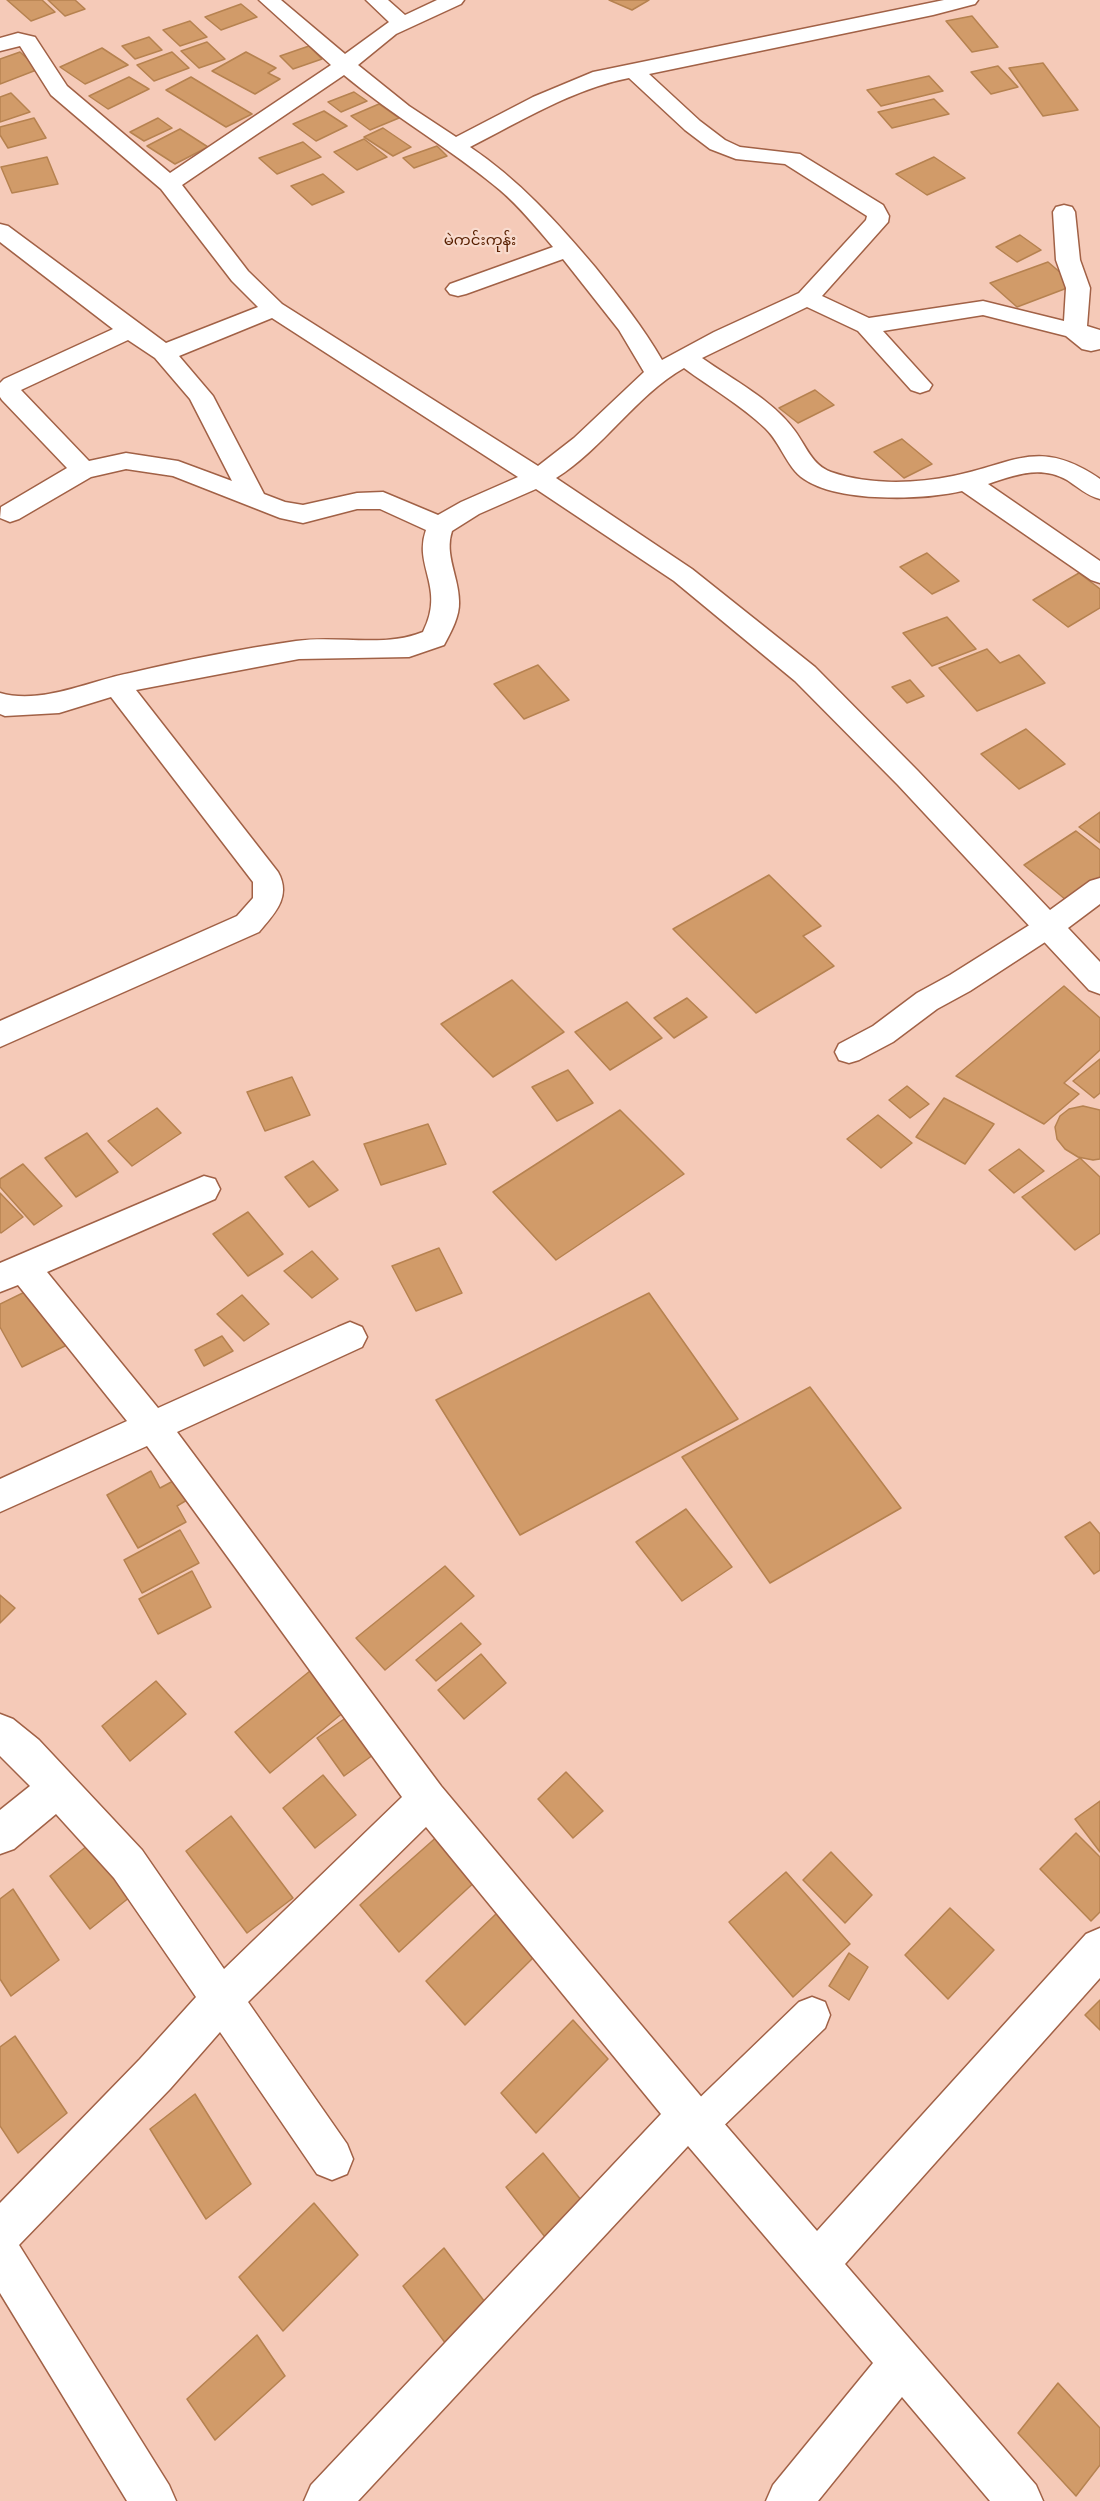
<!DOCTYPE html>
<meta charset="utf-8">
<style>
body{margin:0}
canvas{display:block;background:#f5cab8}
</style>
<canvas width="1100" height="2501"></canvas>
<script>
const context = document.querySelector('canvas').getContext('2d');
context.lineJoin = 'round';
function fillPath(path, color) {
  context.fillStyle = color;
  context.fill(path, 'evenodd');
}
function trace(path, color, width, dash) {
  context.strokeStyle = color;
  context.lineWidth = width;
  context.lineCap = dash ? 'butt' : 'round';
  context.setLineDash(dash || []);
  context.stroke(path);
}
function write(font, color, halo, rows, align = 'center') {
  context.font = font + ' Commissioner,"Noto Sans Myanmar",sans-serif';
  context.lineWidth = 4.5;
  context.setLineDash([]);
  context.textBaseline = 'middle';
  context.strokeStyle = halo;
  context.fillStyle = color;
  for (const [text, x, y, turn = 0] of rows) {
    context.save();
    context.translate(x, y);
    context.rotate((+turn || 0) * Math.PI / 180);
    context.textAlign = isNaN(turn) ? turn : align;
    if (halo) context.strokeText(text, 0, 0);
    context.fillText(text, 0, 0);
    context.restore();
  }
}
const building = new Path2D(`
 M7,0H42L55,12L31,21Z
 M48,0H75L85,9L65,16Z
 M609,0H649L632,10Z
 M241,4L257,17L221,30L205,17Z
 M972,16L998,47L972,52L946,21Z
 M190,21L207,37L180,46L163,30Z
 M149,37L162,50L135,59L122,46Z
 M207,42L225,59L199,68L181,51Z
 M309,46L322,59L293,69L280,56Z
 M102,48L128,65L85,84L60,67Z
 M20,52L39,69L0,84V59Z
 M172,52L189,68L154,81L137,65Z
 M246,52L276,68L268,73L280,79L255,94L212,71Z
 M1043,63L1078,110L1043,116L1009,68Z
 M998,66L1018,87L991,94L971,72Z
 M929,76L943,91L881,106L867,90Z
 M129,77L149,89L108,109L89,96Z
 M191,77L252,114L226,127L166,90Z
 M354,92L367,101L341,112L328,102Z
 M11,93L30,112L0,122V97Z
 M934,99L949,114L892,128L878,112Z
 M379,104L399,118L370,130L351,116Z
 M324,111L347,126L316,141L293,124Z
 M34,118L46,138L8,148L0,135V127Z
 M158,118L172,128L144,141L130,132Z
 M383,128L411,147L393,156L364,137Z
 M180,129L208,147L175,164L147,146Z
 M364,139L387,157L357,170L334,152Z
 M303,142L321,157L277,174L259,158Z
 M437,146L447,156L414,168L403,158Z
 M47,157L58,184L12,193L1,167Z
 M934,157L965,178L927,195L896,174Z
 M323,174L344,192L312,205L291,186Z
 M1020,235L1041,250L1017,262L996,247Z
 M1048,262L1075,285L1017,307L990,283Z
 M815,390L834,405L798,423L779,408Z
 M902,439L932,464L904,478L874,452Z
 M927,553L959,581L932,594L900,567Z
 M1079,573L1100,589V608L1068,627L1033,600Z
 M947,617L976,649L932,666L903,633Z
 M987,649L1000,663L1019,655L1045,683L977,711L939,668Z
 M538,665L569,700L524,719L494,684Z
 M910,680L924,696L907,703L892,687Z
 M1026,729L1065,764L1019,789L981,754Z
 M1100,812V843L1079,827Z
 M1076,831L1100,850V877L1066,900L1024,865Z
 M769,875L821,926L803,936L834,966L756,1013L673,929Z
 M512,980L564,1032L493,1077L441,1024Z
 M1064,986L1100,1018V1050L1064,1083L1079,1094L1044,1124L956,1076Z
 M687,998L707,1017L674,1038L654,1018Z
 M627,1002L662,1038L610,1070L575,1032Z
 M1100,1059V1093L1094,1098L1073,1081Z
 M568,1070L593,1103L557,1121L532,1087Z
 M292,1077L310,1115L265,1131L247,1092Z
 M907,1086L929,1104L910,1118L889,1100Z
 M944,1098L994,1124L965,1164L916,1137Z
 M1083,1106L1100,1110V1159L1093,1160L1078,1157L1065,1149L1057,1139L1055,1127L1060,1116L1069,1109Z
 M157,1108L181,1133L132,1166L108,1141Z
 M620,1110L684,1174L556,1260L493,1192Z
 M878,1115L912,1143L881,1168L847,1139Z
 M428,1124L446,1164L381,1185L364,1144Z
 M87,1133L118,1172L76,1197L45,1158Z
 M1019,1149L1044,1171L1014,1193L989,1170Z
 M1080,1158L1100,1177V1233L1075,1250L1022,1197Z
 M313,1161L338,1190L309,1207L285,1177Z
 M23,1164L62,1206L34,1225L0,1187V1179Z
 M0,1193L23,1217L1,1233L0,1232Z
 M248,1212L283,1254L248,1276L213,1234Z
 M439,1248L462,1293L416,1311L392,1266Z
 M312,1251L338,1279L312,1298L284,1271Z
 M35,1287L67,1345L22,1367L0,1327V1304Z
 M649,1293L738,1419L520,1535L436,1400Z
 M242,1295L269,1324L244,1341L217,1314Z
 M222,1336L233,1351L204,1366L195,1350Z
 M810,1387L901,1508L770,1583L682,1457Z
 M151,1471L160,1488L175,1480L187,1500L177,1506L186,1522L138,1548L107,1495Z
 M686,1509L732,1567L682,1601L636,1542Z
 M1090,1522L1100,1534V1570L1094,1574L1065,1537Z
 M180,1530L199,1563L142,1593L124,1560Z
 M445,1566L474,1596L385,1670L356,1638Z
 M192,1571L211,1607L158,1634L139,1599Z
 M0,1595L15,1608L0,1623Z
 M461,1623L481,1644L436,1681L416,1660Z
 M481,1654L506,1683L464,1719L438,1690Z
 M321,1662L356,1702L270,1773L235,1732Z
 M156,1681L186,1714L130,1761L102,1726Z
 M357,1710L384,1747L344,1776L317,1738Z
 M566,1772L603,1811L573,1838L538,1799Z
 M323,1775L356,1815L315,1848L283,1808Z
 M1100,1801V1852L1075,1819Z
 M231,1816L293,1898L247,1933L186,1851Z
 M1076,1833L1100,1857V1912L1091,1921L1040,1869Z
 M440,1834L479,1878L399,1952L360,1905Z
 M93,1841L135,1893L90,1929L50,1876Z
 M831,1852L872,1895L845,1923L803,1880Z
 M786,1872L850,1944L793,1997L729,1922Z
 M13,1889L59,1960L11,1996L0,1979V1899Z
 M950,1908L994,1950L948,1999L905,1955Z
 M497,1913L536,1955L465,2025L426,1981Z
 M849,1953L868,1967L849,2000L829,1986Z
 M1100,2000V2030L1085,2015Z
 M573,2020L608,2059L536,2133L501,2093Z
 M15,2036L67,2113L18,2153L0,2126V2047Z
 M195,2094L251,2184L206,2219L150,2129Z
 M543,2153L590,2211L552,2246L506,2187Z
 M314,2203L358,2255L283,2331L239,2277Z
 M444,2248L491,2310L449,2348L403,2286Z
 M257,2335L285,2376L215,2440L187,2399Z
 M1058,2383L1100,2428V2465L1076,2496L1018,2433Z`);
fillPath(building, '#d19b69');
trace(building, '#b68250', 1.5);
const lane = new Path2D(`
 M1049,916L1059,919L1063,926L1059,933L970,991L937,1009L893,1042L859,1060L849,1063L839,1060L835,1052L839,1044L873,1026L917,993L950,975L1039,919Z
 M812,1997L825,2002L830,2015L825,2028L711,2138L698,2144L685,2138L679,2125L685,2112L799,2002Z`);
const street = new Path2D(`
 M259,0H281L345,54L389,22L366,0H388L405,15L437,0H464L461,4L396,34L358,65L409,106L456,137L533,97L593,72L944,0H978L975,4L933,15L649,74L700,121L725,140L740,147L800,154L883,205L889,216L888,222L822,296L869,318L983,301L1064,321L1066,288L1056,260L1053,212L1056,207L1064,205L1072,207L1075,212L1080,260L1090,288L1087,326L1100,330V349L1091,351L1082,349L1066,336L983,315L883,331L932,385L929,390L920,393L911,390L858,331L807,307L702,358C733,380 773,400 795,431C806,446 812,465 831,472C868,485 914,484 953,476C1014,464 1039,437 1100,479V499C1087,496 1078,487 1067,480C1040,465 1015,475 988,484L1100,561V583L1091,580L962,491C923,500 839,503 804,479C787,468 781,443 765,428C741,405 711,388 684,368C635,396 604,448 556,478L692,569L815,667L918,771L1050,910L1090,881L1100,878V904L1068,928L1100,962V994L1089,990L898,785L795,681L674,581L536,489L479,514L452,531C444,555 459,577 459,601C460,616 451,632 444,645L409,657L299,659L136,690L278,872C292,897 274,914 259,932L0,1047V1021L237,916L253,898V882L111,697L59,713L5,716L0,714V693C41,705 89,681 130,673C185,660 240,649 296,641C338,635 384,648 423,632C446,587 413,567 426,530L380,509H357L303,523L280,518L173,476L126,469L91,477L19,519L10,522L0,518L1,507L67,468L2,400L0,397V383L4,379L113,329L0,242V224L8,226L166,343L258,307L232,281L161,189L51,95L20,46L0,51V38L18,33L35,37L67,86L170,173L331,65ZM344,75C394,117 450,148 500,190C520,207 536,227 553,247L450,284L446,289L450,294L458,296L466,294L563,259L619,330L644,372L574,438L538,466L282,304L248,271L182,185ZM629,78L685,130L710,149L736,159L785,164L867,216L866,220L799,293L714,332L662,360C643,327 619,297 595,267C557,222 519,180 470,147C521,121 573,89 629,78ZM272,318L518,477L461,502L438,515L383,492L357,493L303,505L285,502L264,494L213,396L179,356ZM128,340L155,358L190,399L232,481L178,461L126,453L89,461L21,390Z
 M204,1176L215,1179L220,1189L215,1199L47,1272L158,1408L338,1327L350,1322L362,1327L367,1337L362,1347L177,1432L441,1786L704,2100L817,2231L1086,1934L1100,1928V1978L845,2264L1036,2485L1043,2501H990L902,2397L818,2501H766L773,2485L873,2363L688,2146L358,2501H304L311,2485L661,2114L426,1827L248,2002L347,2144L353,2159L347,2174L332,2180L317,2174L220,2032L170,2089L19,2245L169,2485L176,2501H127L0,2293V2203L140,2059L196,1997L114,1878L56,1814L14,1849L0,1854V1810L30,1786L0,1756V1714L13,1719L39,1740L142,1850L224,1969L402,1797L147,1446L0,1512V1479L127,1421L18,1285L0,1292V1263Z`);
trace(lane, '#a16146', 3);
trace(street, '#a16146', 3);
fillPath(lane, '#fff');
fillPath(street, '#fff');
write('15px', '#592002', '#f8dbce', [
 ["မဲကင်းကုန်း",480,240]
]);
</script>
